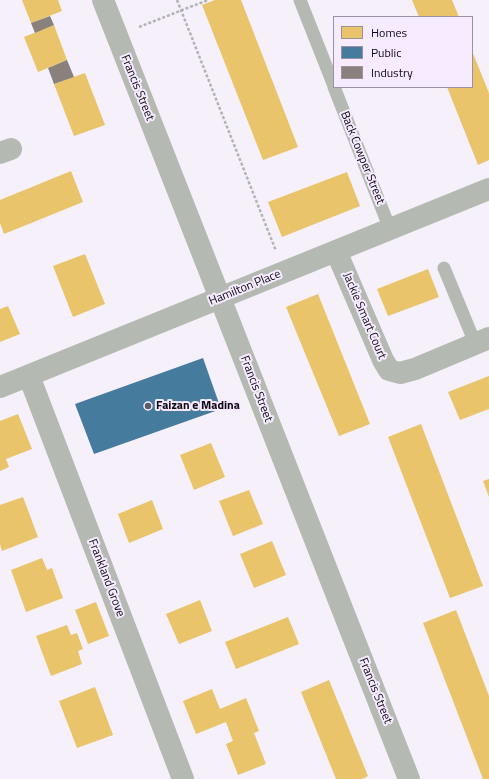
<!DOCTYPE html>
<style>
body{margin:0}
#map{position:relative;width:489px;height:779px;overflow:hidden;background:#f5f0fa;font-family:"Titillium Web",sans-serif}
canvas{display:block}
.legend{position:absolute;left:333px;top:16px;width:140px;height:72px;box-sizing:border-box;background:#f6ebff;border:1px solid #9a91a1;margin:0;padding:5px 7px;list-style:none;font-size:12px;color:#100a15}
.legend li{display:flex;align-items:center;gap:8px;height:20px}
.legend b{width:20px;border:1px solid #9a91a1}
</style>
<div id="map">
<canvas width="489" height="779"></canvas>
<ul class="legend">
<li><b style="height:11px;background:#e9c46a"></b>Homes</li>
<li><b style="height:11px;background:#457b9d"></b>Public</li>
<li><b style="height:11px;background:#8a817c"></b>Industry</li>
</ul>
</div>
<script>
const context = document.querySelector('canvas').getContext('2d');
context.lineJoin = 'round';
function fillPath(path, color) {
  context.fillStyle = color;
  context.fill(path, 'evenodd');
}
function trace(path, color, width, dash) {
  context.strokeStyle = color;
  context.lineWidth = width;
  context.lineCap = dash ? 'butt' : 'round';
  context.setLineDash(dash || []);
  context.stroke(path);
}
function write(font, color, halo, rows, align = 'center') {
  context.font = font + ' "Titillium Web",sans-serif';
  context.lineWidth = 4;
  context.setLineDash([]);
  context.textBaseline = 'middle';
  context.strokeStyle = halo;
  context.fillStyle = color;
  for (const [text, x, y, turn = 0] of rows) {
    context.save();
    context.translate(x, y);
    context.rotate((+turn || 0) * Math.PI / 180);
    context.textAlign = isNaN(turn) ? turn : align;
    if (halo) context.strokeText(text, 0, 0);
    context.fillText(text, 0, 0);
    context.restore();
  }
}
fillPath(new Path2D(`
 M22,0H58L62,11L31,23Z
 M215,0H241L298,147L263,160L202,5Z
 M412,0H452L459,17H419Z
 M54,25L67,60L38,72L24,37Z
 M472,51L489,93V160L478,165L447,87H472Z
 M85,73L105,125L74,136L54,84Z
 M71,171L83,202L4,234L0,223V200Z
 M347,172L360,206L282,237L268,202Z
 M85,254L105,304L73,317L53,266Z
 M428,269L439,297L388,316L377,289Z
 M318,294L370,424L339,436L286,307Z
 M8,306L20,334L0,342V309Z
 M489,376V409L460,420L448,392Z
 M18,414L32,449L6,459L9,467L0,471V421Z
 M421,424L483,586L450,598L388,437Z
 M211,443L225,477L194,490L180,455Z
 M489,479V497L483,481Z
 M249,490L263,524L233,536L219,501Z
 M23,497L38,537L2,551L0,544V505Z
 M152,500L163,529L129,543L118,514Z
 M272,541L286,575L254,588L240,554Z
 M42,558L47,570L52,568L63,598L26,612L11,570Z
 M200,600L212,631L179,644L166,614Z
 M96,602L109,636L88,644L75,610Z
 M456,610L489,696V779H483L423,623Z
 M288,617L299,644L236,669L225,642Z
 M67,625L71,635L77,633L83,649L78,651L82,664L51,676L36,636Z
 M329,680L368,776L362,779H336L301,692Z
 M95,687L113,735L77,748L59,701Z
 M212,689L220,709L246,698L259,731L254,733L266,764L238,775L226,744L233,741L226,722L196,734L183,701Z`), '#e9c46a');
fillPath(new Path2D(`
 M203,358L221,409L94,454L75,404Z`), '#457b9d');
fillPath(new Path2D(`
 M50,16L54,25L35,33L31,23Z
 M67,60L74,77L54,84L48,68Z`), '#8a817c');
trace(new Path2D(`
 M177,0L276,251
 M139,27L208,0`), '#b2b4b2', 2.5, [3, 2]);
trace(new Path2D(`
 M300,0L334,86
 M334,87L390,229
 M444,268L475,343`), '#b4bab1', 13);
trace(new Path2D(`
 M103,0L409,779
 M0,153L11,149
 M336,251L383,360L389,370L400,373L415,369L489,338
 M29,376L183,779
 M0,387L489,189`), '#b4bab1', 22);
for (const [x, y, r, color] of [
 [148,406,4,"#605a65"]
]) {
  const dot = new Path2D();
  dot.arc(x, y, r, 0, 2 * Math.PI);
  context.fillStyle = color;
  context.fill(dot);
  trace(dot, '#f6ebff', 1.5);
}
write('12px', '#100a15', '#f6ebff', [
 ["Francis Street",137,88,68],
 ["Back Cowper Street",362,158,68],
 ["Hamilton Place",245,288,-22],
 ["Jackie Smart Court",364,316,67],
 ["Francis Street",256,389,69],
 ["Frankland Grove",106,578,69],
 ["Francis Street",375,691,68]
]);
write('bold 12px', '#100a15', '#f6ebff', [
 ["Faizan e Madina",156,406]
], 'left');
</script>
